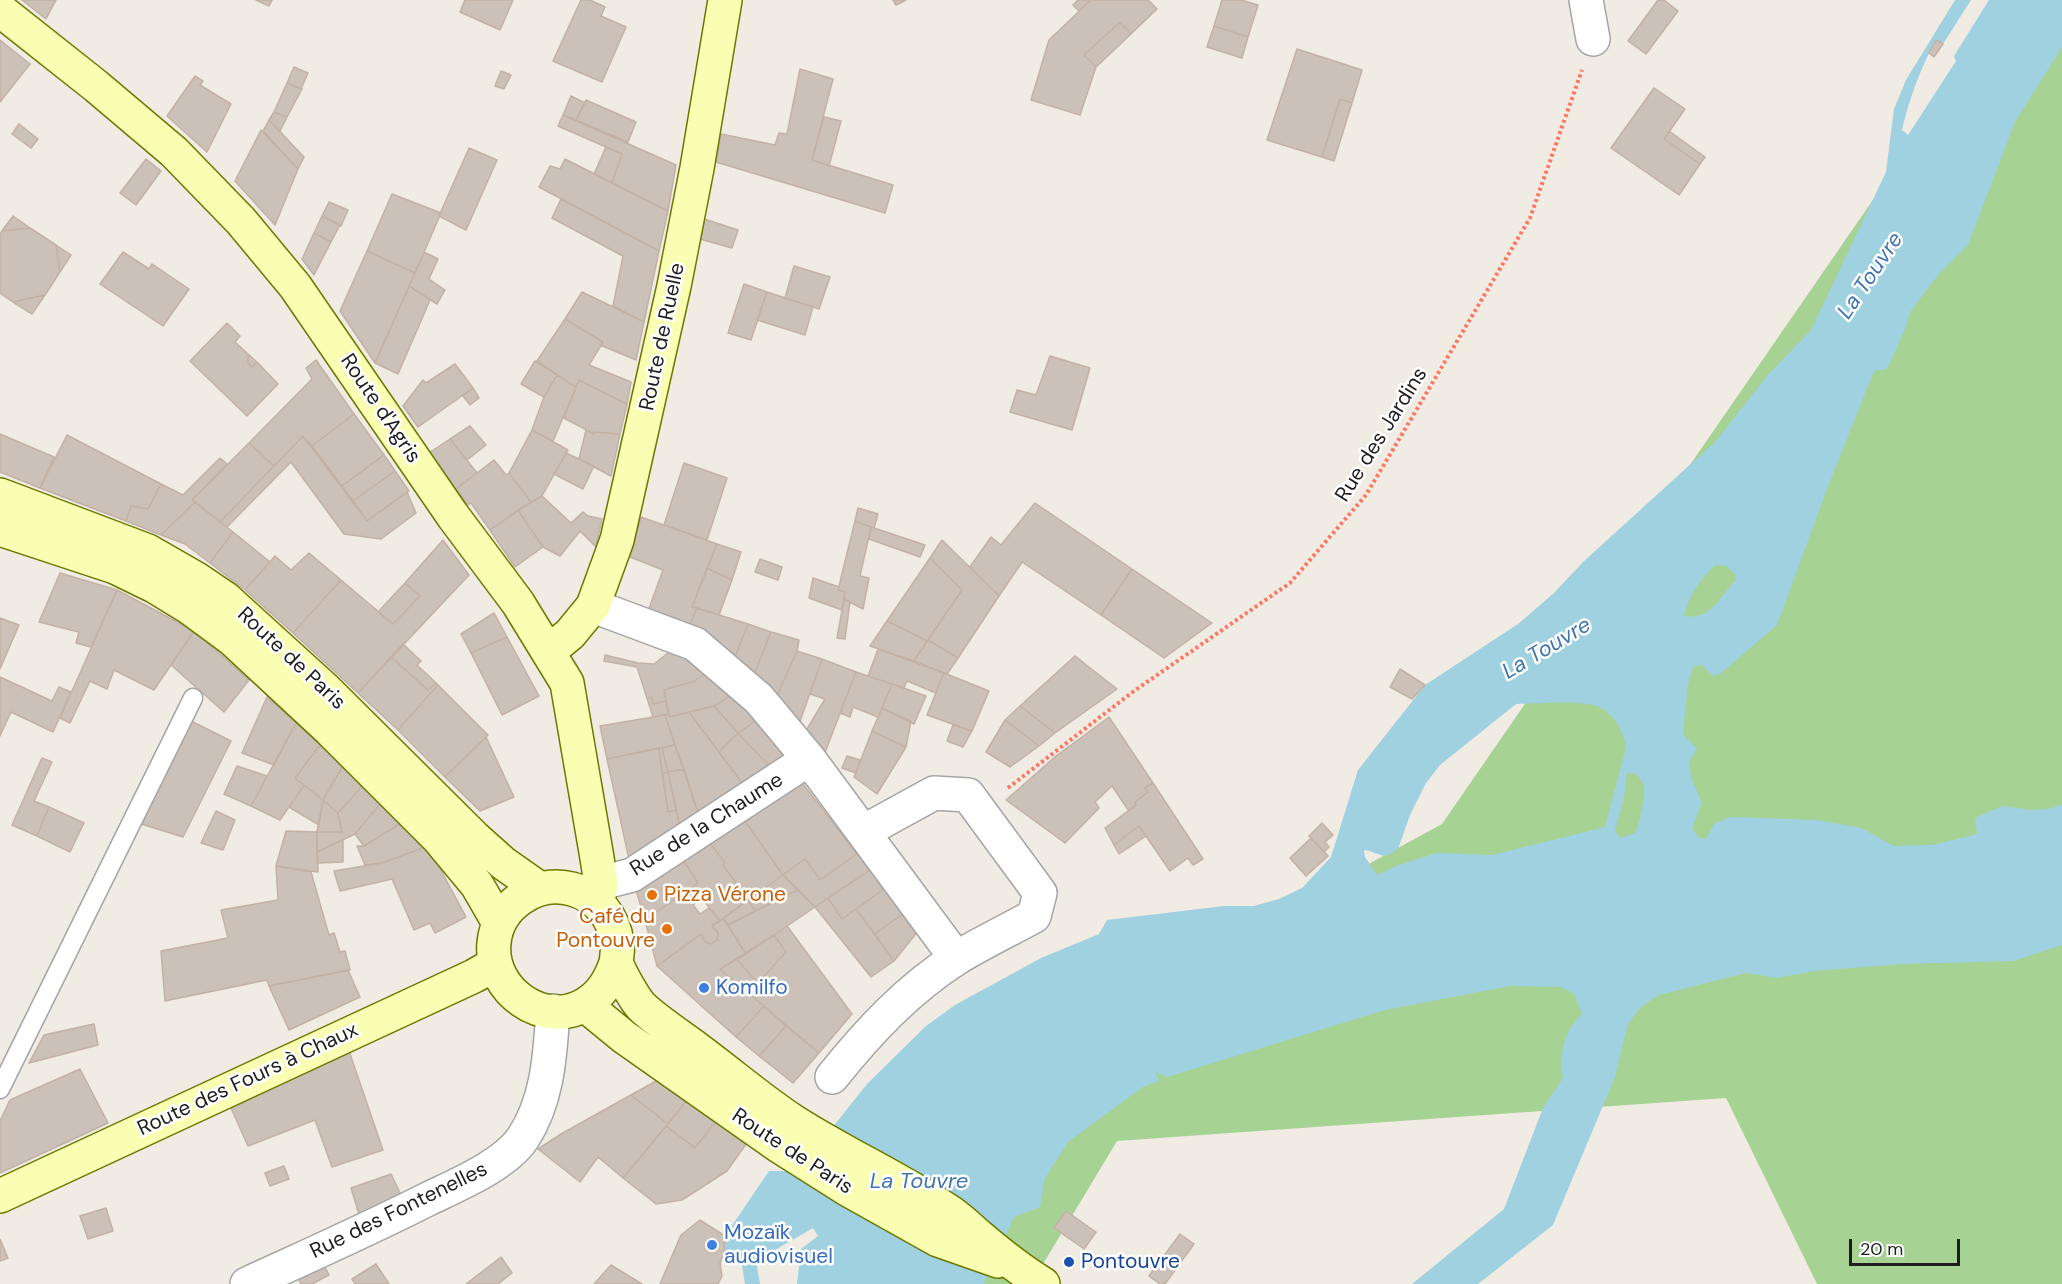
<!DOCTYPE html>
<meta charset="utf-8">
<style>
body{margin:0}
#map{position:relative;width:2062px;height:1284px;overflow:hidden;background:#f0ebe3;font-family:"DM Sans",sans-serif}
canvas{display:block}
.scale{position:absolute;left:1849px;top:1239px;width:111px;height:27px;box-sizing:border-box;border:3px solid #1e1e1e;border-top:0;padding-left:8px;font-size:18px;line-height:21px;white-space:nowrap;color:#1e1e1e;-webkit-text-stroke:4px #fff;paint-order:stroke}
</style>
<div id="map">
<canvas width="2062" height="1284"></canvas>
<div class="scale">20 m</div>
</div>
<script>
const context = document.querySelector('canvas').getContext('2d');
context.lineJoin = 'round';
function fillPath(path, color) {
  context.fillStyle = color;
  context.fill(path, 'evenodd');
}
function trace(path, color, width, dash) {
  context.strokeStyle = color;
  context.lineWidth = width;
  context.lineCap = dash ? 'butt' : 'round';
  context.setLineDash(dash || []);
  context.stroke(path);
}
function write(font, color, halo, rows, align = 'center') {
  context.font = font + ' "DM Sans",sans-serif';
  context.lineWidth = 5;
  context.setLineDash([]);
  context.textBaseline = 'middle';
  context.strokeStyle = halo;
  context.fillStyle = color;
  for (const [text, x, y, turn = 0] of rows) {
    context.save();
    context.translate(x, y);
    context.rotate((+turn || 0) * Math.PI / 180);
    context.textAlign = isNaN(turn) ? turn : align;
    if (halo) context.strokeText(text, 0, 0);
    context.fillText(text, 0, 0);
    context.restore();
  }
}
fillPath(new Path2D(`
 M2011,0H2062V1284H1817L1726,1098L1117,1141L1031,1284H925L1174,970L1442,824Z`), '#a6d294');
fillPath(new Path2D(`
 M1955,0H1971L1943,44L1936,40C1921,67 1909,99 1902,130L1908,135L1956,61L1954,56L1989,0H2062V47L2015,122L1968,245L1938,275L1910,312L1906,327L1887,369L1874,371L1827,489L1777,625L1720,674L1713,676L1702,665L1694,666L1688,684L1683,734L1697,749L1689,762L1691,777L1702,803L1692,828L1698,837L1706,839L1714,824L1730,817L1817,820L1862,828L1893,846L1932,845L1977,834L1975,818L2002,806L2032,810L2049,809L2062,804V945L2014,961L1902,964L1814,971L1777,978L1746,973L1659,995L1641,1007L1628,1024L1615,1077L1553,1225L1478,1284H1412L1504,1209L1543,1108L1563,1078C1559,1052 1563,1033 1582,1014L1574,994L1561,987L1510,986L1385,1010L1167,1077L1156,1072L1159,1081L1143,1087L1069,1141L1045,1178L1040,1207L1014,1217L984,1284H797L801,1249L818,1236L813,1228L756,1261L760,1284H745L741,1259L724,1254L725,1236L769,1171H798L867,1084L926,1026L955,1005L1041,958L1099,934L1107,920L1224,906H1254L1279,899L1302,888L1331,857L1358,770L1425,685L1518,624L1554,593L1583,562L1716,441L1766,377L1811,330L1886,172L1894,109L1906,80ZM1716,565L1726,566L1735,574L1736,580C1719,597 1712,620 1684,616C1688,597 1701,577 1716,565ZM1516,704C1537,704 1583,699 1601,708C1613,713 1625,734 1626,747L1605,827L1492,855L1436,853L1396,866L1377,875L1365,857L1364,850C1373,851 1379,856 1387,856L1398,849L1410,815L1426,783L1440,765ZM1627,773L1636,774C1639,778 1643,781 1644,786C1645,796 1640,824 1635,833L1621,838L1615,831L1624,797Z`), '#9fd1e1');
const building = new Path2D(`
 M22,0H56L46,19Z
 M256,0H272L269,6Z
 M465,0H513L500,30L460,12Z
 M581,0H590L605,7L601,16L626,27L602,82L553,61Z
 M893,0H906L896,5Z
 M1078,0H1091L1079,11L1073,5Z
 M1091,0H1148L1157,9L1131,34L1120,22L1084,55L1096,67L1080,115L1031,100L1049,40Z
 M1222,0H1241L1258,5L1248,37L1214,26Z
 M1658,0H1664L1678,11L1646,54L1628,41Z
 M1120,22L1131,34L1096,67L1084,55Z
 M1214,26L1248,37L1242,58L1207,47Z
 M0,40L30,64L0,102Z
 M1936,40L1943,44L1934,57L1929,53Z
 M1297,49L1362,70L1352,103L1340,99L1322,157L1267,140Z
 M294,67L308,73L301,89L287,83Z
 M800,69L833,79L812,160L893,185L885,213L716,162L721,134L775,145L779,133L787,134Z
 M501,71L511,75L504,89L495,86Z
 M195,76L203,81L200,85L231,104L207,152L167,116Z
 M287,83L302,89L287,117L274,112Z
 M1654,88L1685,109L1664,139L1700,164L1679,195L1611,148Z
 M571,96L585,103L576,120L563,115Z
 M1340,99L1352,103L1334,161L1322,157Z
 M586,100L636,122L628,142L576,120Z
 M274,112L287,117L280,131L269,120Z
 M563,115L676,165L668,211L612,183L622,154L558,126Z
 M824,117L841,121L829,166L812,160Z
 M269,120L304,157L298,169L263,131Z
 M19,124L38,139L31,148L12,134Z
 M261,130L298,169L275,225L235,181Z
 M1669,131L1705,157L1700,164L1664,139Z
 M606,147L622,154L612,183L594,174Z
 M469,148L497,160L466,230L439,216Z
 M146,159L161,171L136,205L120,193Z
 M565,159L668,211L659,251L539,187L550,166L560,169Z
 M392,194L441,213L415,273L367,251Z
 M561,199L659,251L644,322L613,306L623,256L552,218Z
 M329,202L348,210L341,226L322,216Z
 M13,216L30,228L2,231Z
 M322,216L340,225L331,242L314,233Z
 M704,219L738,230L732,248L700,239Z
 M30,228L56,245L60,272L45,295L13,302L0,293V234L2,231Z
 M314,233L331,242L314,275L302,259Z
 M56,245L71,255L60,272Z
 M367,251L415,273L375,363L340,311Z
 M123,252L149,269L152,264L189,289L163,326L100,284Z
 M424,252L438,259L429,279L445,290L437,304L409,286Z
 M794,266L830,277L819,309L785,298Z
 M744,284L767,292L751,340L728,333Z
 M409,286L430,300L398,374L375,363Z
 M582,292L644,322L636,360L600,345L603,342L565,319Z
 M767,292L813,307L805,335L757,320Z
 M45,295L32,314L13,302Z
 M565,319L603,342L589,365L631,382L627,404L579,380L576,387L537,361Z
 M227,323L240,336L235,342L248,354V363L252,367L257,362L278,384L247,416L190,361Z
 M248,354L257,362L252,367L248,363Z
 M1050,356L1090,368L1072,430L1010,412L1017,390L1036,395Z
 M316,360L354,414L312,446L303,436L274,466L249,443L312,379L306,368Z
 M535,361L557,375L544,397L521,384Z
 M455,364L473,388L418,427L403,406L423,380L426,383Z
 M557,375L576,387L553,441L532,430L544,397Z
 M579,380L627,404L620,434L594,432V434L564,418Z
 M473,388L479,398L470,405L463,396Z
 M354,414L384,455L342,486L312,446Z
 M470,426L486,445L467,460L450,439Z
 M532,430L568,450L542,496L531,502L509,473Z
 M586,430L594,434V432L620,434L611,476L579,459Z
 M0,434L54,457L40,488L0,472Z
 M67,435L161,484L148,509L131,506L126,521L40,488Z
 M303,436L367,521L407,492L416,513L381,539L344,534L291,462L227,527L220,522Z
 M450,439L477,473L456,489L429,453Z
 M249,443L274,466L220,522L192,500Z
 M566,453L594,466L583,489L554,474Z
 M384,455L395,471L353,501L342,486Z
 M220,458L227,464L192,500L195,502L161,535L126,521L131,506L148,509L161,484L183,495Z
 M494,460L506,475L509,473L531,502L490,530L471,503L468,505L456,489Z
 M684,463L727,478L707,540L664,525Z
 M395,471L409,491L367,521L353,501Z
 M542,496L571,523L583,512L588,516L602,519L596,547L580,531L560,556L543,547L518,510Z
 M195,502L233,532L210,563L185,544L161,535Z
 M1035,503L1132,569L1101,615L1022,562L999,596L970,567L991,537L1001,545Z
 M858,508L878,514L874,528L855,521Z
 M518,510L543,547L515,567L490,530Z
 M641,517L717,544L692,607L697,608L687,631L648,611L663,570L630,557Z
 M855,521L871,527L860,576L869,578L863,609L844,599L845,592L838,590Z
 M871,527L925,545L920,557L869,539Z
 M233,532L270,562L245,590L210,563Z
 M443,540L469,575L358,693L293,633L341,580L393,624L420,596L405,583Z
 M942,540L999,596L958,658L928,640L962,590L930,558Z
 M717,544L741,552L732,580L707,568Z
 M309,553L341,580L293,633L245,590L275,556L291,570Z
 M930,558L962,590L927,641L887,621Z
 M760,559L782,567L778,580L755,572Z
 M707,568L732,580L719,615L692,607Z
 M1132,569L1212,623L1164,658L1101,615Z
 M60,573L117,590L91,647L76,643L79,632L39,622Z
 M813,578L839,587L838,590L845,592L842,610L809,598Z
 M405,583L420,596L393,624L378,612Z
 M117,590L194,631L154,690L114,670L107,689L90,681L70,723L60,718Z
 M844,599L850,602L845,639L837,638Z
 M697,608L748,624L733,662L687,631Z
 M494,613L507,637L471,653L461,634Z
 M0,618L19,625L0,669Z
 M887,621L927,641L914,661L870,646Z
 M748,624L771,632L753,677L733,662Z
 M194,631L249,680L224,712L171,665Z
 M771,632L799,640L797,651L775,700L753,677Z
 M507,637L539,696L502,715L471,653Z
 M928,640L958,658L947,674L914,661Z
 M403,644L421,661L417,665L436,683L428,690L391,657Z
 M678,645L709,670L695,681L664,690L666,701L653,704L652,697L647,698L637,667L604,661L605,655L638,663L654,664Z
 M878,649L944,673L936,693L907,681L904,688L868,676Z
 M797,651L822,659L798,727L775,700Z
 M1075,656L1117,689L1055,733L1020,706Z
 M391,657L428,690L436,683L438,685L398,730L358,693Z
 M822,659L856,672L824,755L804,734L825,699L810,694Z
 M1400,669L1425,685L1412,699L1390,687Z
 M709,670L735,693L714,706L669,717L664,690L695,681Z
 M856,672L892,684L878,717L853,707L850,717L840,713Z
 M944,673L989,691L972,731L927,715Z
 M0,677L52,701L59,687L71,692L53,732L11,712L0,736Z
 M892,684L926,696L914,724L882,708Z
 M438,685L488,735L445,777L398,730Z
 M735,693L760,718L738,733L714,706Z
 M267,697L296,723L274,765L242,753Z
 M652,697L653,704L666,701L669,714L653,717L647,698Z
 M714,706L738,733L719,752L689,712Z
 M1020,706L1055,733L1039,746L1005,720Z
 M882,708L911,721L906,747L872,731Z
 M689,712L745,787L700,819L665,715L669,714V717Z
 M665,715L675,745L607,759L600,726Z
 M1109,717L1153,783L1145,788L1148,792L1135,802L1136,805L1129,811L1112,786L1095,802L1099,808L1065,843L1006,800L1056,756Z
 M760,718L794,754L772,769L738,733Z
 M189,720L231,741L183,837L138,823Z
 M1005,720L1039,746L1010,767L986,752Z
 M296,723L320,745L295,778L304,785L280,820L251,806Z
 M953,725L972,731L963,747L947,741Z
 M872,731L906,747L877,794L854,777Z
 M738,733L772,769L745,787L719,752Z
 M486,737L514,797L480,811L445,777Z
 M320,745L343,766L323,800L295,778Z
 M675,745L684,769L668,772L662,748Z
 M659,748L668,812L676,810L681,832L629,859L607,759Z
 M659,748H662L668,772L662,773Z
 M847,756L860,760L856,773L842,768Z
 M42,758L52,762L34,801L49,807L37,836L12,825Z
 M237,766L267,776L251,806L224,794Z
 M343,766L363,785L338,813L323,800Z
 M684,769L700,819L681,832L668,772Z
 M668,772L676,810L668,812L662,773Z
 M800,780L857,854L820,880L805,859L783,875L742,817Z
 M1153,783L1203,859L1193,865L1188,858L1170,871L1139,826L1114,845L1105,828L1136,805L1135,802L1148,792L1145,788Z
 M304,785L323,800L319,825L289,807Z
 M363,785L381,803L355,834L317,852V832H342L338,813Z
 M323,800L338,813L342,832H317Z
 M381,803L403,822L364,846L355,834Z
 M49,807L84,823L70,852L37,836Z
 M216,811L235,820L223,850L201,843Z
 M742,817L783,875L748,900L723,865L725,863L708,840Z
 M403,822L428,846L382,863L365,865L357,846H364Z
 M1322,823L1333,835L1325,842L1329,847L1324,852L1309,836Z
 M1139,826L1146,836L1119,854L1114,845Z
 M286,831L317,832L318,872L276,866Z
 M1311,838L1328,856L1306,876L1290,858Z
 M343,840V862L317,863V852Z
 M708,840L725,863L723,865L748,900L720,921L693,887L698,883L682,858Z
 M428,846L466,917L435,933L430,923L414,930L392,879L340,891L334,871L382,863Z
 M857,854L870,870L815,907L783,875L805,859L820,880Z
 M682,858L698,883L645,920L636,890Z
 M276,866L311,872L329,935L334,933L340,952L345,951L350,970L269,986L267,980L165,1001L161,951L228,938L221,910L278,900Z
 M870,870L885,888L842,919L828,898Z
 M783,875L797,890L755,911L748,900Z
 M693,887L702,898L693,905L684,893Z
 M885,888L905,912L875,934L856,909Z
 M797,890L815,907L746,954L728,925Z
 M684,893L700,914L709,908L720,921L712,926L718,933L717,940L711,944L705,942L701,934L657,966L645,920Z
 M828,898L842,919L856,909L894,961L871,977L815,907Z
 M748,900L755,911L728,925L723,918Z
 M905,912L919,930L894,961L875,934Z
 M723,918L746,954L720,969L764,1006L736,1037L657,966L701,934L705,942L711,944L717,940L718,933L712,926Z
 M787,926L852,1014L819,1053L720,969L736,959L758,983L786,952L774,935Z
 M774,935L786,952L758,983L736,959Z
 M348,970L360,997L289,1030L269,986Z
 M764,1006L786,1026L759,1056L736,1037Z
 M94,1024L98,1045L29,1063L44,1035Z
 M786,1026L819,1053L793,1083L759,1056Z
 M349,1051L383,1150L332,1167L315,1120L248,1146L231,1108Z
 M80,1069L108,1123L0,1173V1121L10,1100Z
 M665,1076L688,1099L668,1124L631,1095Z
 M692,1094L721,1115L695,1148L666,1126Z
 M631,1095L668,1124L623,1178L598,1157L580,1182L538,1149L561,1134Z
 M721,1115L751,1137L727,1171L682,1200L656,1204L623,1178L666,1126L695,1148Z
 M284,1166L289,1179L270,1186L265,1173Z
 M391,1174L402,1197L361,1221L351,1188Z
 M106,1208L113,1231L88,1239L80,1216Z
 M1066,1211L1096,1232L1084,1249L1054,1228Z
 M700,1220L725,1236L724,1254L720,1263L722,1276L718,1284H660L681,1235Z
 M1180,1234L1194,1244L1165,1284H1160L1149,1276Z
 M0,1239L8,1258L0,1261Z
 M501,1257L512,1273L498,1284H466Z
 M323,1263L329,1275L312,1284H301L296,1275Z
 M376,1264L389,1284H355L352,1279Z
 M611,1265L642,1284H594Z`);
fillPath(building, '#ccc1b8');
trace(building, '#c2b1a4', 1.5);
const lane = new Path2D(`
 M0,1089L193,698`);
const street = new Path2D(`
 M1586,0L1593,39
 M593,606L695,644L759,699L809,759L956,958
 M601,883L632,875L809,759
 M832,1077C868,1032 908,989 957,958C981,943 1009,930 1034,916L1040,893L968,795L934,793L863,832
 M247,1284C308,1256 369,1229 428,1199C457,1185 505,1165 523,1138C548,1100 550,1055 553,1011`);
const secondary = new Path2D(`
 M0,10L96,86L174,152L241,221L295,286L453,516L518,603L567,683L596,852L601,883L598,902
 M0,495L148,551L195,578L226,599L325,689L475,838L503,863L540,889
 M0,529L115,567L154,586L190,608L232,639L330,730L438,838L477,885L499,923
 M548,652L570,634L593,606L617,540L674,286L697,168L725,0
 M616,963C610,980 602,994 586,1004C544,1030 489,990 494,943C497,906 536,879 572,889C597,896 614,917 617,943C619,950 615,959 617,965C621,975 634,998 641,1006C655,1020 683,1038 700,1051C731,1074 761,1100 793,1121C843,1153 898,1178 947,1210C959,1217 969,1228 980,1237C1000,1254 1020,1270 1043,1284
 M585,1005L624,1037L779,1146L847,1189L938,1240L998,1261
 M0,1196L474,976L495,964`);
trace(lane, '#a5a5a5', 21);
trace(street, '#a5a5a5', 36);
trace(secondary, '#6b7900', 36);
trace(new Path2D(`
 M1008,788L1134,691L1290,583L1366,495L1530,218L1582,70`), '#ff7664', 4, [3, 3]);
trace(lane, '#fff', 18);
trace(street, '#fff', 33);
trace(secondary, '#fafeb2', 33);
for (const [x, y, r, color] of [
 [652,895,6,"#e8710a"],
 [667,929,6,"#e8710a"],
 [704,988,6,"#3f7fe0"],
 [712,1245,6,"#3f7fe0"],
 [1069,1262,6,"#1a4fb4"]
]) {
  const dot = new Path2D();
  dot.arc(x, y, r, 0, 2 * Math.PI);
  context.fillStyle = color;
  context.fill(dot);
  trace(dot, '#fff', 2);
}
write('21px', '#1e1e1e', '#fff', [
 ["Route de Ruelle",663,337,-78],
 ["Route d'Agris",380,409,56],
 ["Rue des Jardins",1382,435,-58],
 ["Route de Paris",291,659,43],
 ["Rue de la Chaume",707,825,-32],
 ["Route des Fours à Chaux",248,1080,-25],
 ["Route de Paris",792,1152,33],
 ["Rue des Fontenelles",399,1211,-26]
]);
write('21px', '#c56008', '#fff', [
 ["Pizza Vérone",664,895],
 ["Café du",655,917,"right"],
 ["Pontouvre",655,941,"right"]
], 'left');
write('21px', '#366cbe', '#fff', [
 ["Komilfo",716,988],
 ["Mozaïk",724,1233],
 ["audiovisuel",724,1257]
], 'left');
write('21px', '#164399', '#fff', [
 ["Pontouvre",1081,1262]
], 'left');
write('italic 22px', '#4075ad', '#fff', [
 ["La Touvre",1871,276,-56],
 ["La Touvre",1547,649,-31],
 ["La Touvre",919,1182]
]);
</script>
